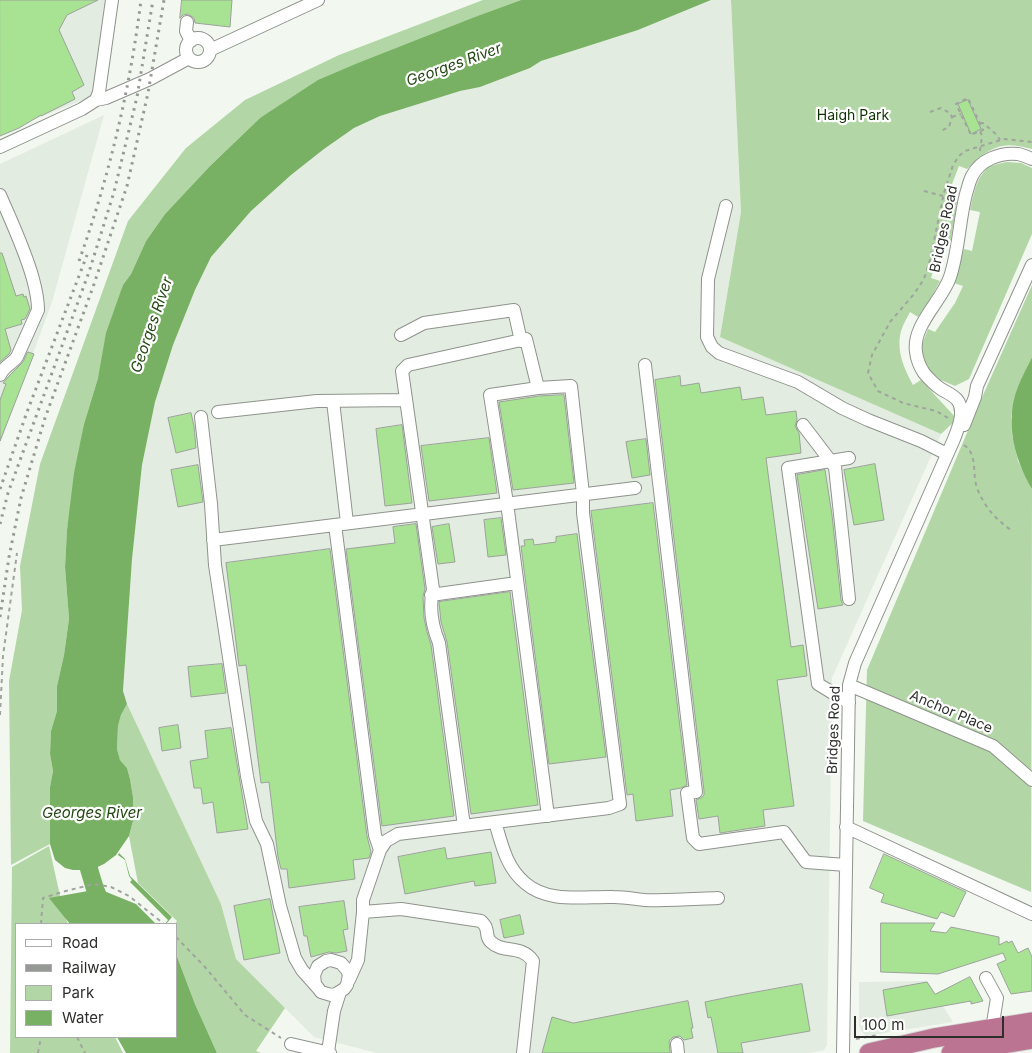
<!DOCTYPE html>
<style>
body{margin:0}
#map{position:relative;width:1032px;height:1053px;overflow:hidden;background:#f2f7f0;font-family:Inter,sans-serif}
canvas{display:block}
.legend{position:absolute;left:15px;top:923px;width:162px;height:115px;box-sizing:border-box;background:#fff;border:1px solid #abacab;margin:0;padding:6px 9px;list-style:none;font-size:15px;color:#2d2f2c}
.legend li{display:flex;align-items:center;gap:10px;height:25px}
.legend b{width:25px;border:1px solid #abacab}
.scale{position:absolute;left:854px;top:1016px;width:150px;height:22px;box-sizing:border-box;border:2px solid #2d2f2c;border-top:0;padding-left:6px;font-size:15px;line-height:18px;white-space:nowrap;color:#2d2f2c;-webkit-text-stroke:4px #fff;paint-order:stroke}
</style>
<div id="map">
<canvas width="1032" height="1053"></canvas>
<ul class="legend">
<li><b style="height:6px;background:#fff"></b>Road</li>
<li><b style="height:6px;background:#969a94"></b>Railway</li>
<li><b style="height:14px;background:#b2d6a5"></b>Park</li>
<li><b style="height:14px;background:#78b163"></b>Water</li>
</ul>
<div class="scale">100 m</div>
</div>
<script>
const context = document.querySelector('canvas').getContext('2d');
context.lineJoin = 'round';
function fillPath(path, color) {
  context.fillStyle = color;
  context.fill(path, 'evenodd');
}
function trace(path, color, width, dash) {
  context.strokeStyle = color;
  context.lineWidth = width;
  context.lineCap = dash ? 'butt' : 'round';
  context.setLineDash(dash || []);
  context.stroke(path);
}
function write(font, color, halo, rows, align = 'center') {
  context.font = font + ' Inter,sans-serif';
  context.lineWidth = 4.5;
  context.setLineDash([]);
  context.textBaseline = 'middle';
  context.strokeStyle = halo;
  context.fillStyle = color;
  for (const [text, x, y, turn = 0] of rows) {
    context.save();
    context.translate(x, y);
    context.rotate((+turn || 0) * Math.PI / 180);
    context.textAlign = isNaN(turn) ? turn : align;
    if (halo) context.strokeText(text, 0, 0);
    context.fillText(text, 0, 0);
    context.restore();
  }
}
fillPath(new Path2D(`
 M0,0H108L93,96L0,133Z
 M711,0H731L741,212L720,337L941,434L832,678L827,1045L824,1050L809,1053H377L314,1037L236,959L221,904L127,704L123,691L132,558L142,465L155,402L173,345L195,290L211,257L251,211L291,175L324,149L354,128L380,116L460,91L480,87L530,68L541,61L638,30Z
 M104,115L52,302L0,444V164Z
 M927,981L953,1022L866,1036L861,1031L859,1024V982Z`), '#e3ece0');
fillPath(new Path2D(`
 M483,0H521L480,15L260,118L210,166L165,214L146,241L131,274L123,285L98,378L84,424L67,530L65,567L69,619L64,655L57,686V711L51,731L50,754L53,771L50,787V844L11,865L9,681L22,610L20,566L40,464L128,221L186,148L245,100L339,55Z
 M731,0H1032V149C1000,140 991,147 967,169L959,166L952,184L949,201L957,202L950,246L941,245L931,278L940,281L929,301L918,317L910,312C907,318 903,324 901,331C896,351 904,368 913,385L921,380L957,419L941,434L720,337L741,212Z
 M1007,162L1021,163L1032,168V234L969,379L955,386L941,380L927,368L920,350L928,329L935,332L955,303L963,286L954,283L964,249L972,251L980,212L970,210C974,194 976,175 991,166C996,164 1002,163 1007,162Z
 M1032,285V357L1017,389L1011,416L1012,435L1018,461L1032,489L1031,892L863,821L867,670L980,402Z
 M127,704L221,904L236,959L285,1008L256,1051L261,1053H217L195,1004L176,954V924H175L177,921L138,883L129,836L134,817L133,797L130,779L127,768L120,760L117,749L118,726L121,715Z
 M49,846L64,914L68,924H16V1037H115L123,1053H10L12,867Z`), '#b2d6a5');
fillPath(new Path2D(`
 M521,0H711L638,30L541,61L530,68L480,87L460,91L380,116L354,128L324,149L291,175L251,211L211,257L195,290L173,345L155,402L142,465L132,559L123,691L127,704L121,715L118,726L117,749L120,760L127,768L130,779L133,797L134,817L129,836L116,855L104,864L93,869L82,870H73L65,868L55,860L50,844V787L53,771L50,754L51,731L57,711V686L64,655L69,619L65,567L67,530L74,473L84,424L98,378L106,333L123,285L131,274L146,241L165,214L210,166L260,118L318,80L358,63L480,15Z
 M1032,357V489C1014,458 1005,423 1017,389C1021,378 1027,368 1032,357Z
 M119,853L125,859L130,876L172,917L166,924H165L168,920L130,882L132,880L129,876L125,860L118,855Z
 M99,889L136,904L156,924H70L49,898Z
 M176,954L195,1004L217,1053H126L117,1037H176Z`), '#78b163');
trace(new Path2D(`
 M89,847V869L95,889L110,924`), '#78b163', 18);
const building = new Path2D(`
 M0,0H98L67,15L59,30L84,85L72,92L75,99L41,116V115L19,128L0,136Z
 M182,0H232L230,27L195,23L194,18L188,14L183,15L180,18Z
 M968,100L981,129L971,134L958,104Z
 M0,253H2L16,296L23,294L24,297L26,296L30,309L25,319L21,320L22,324L5,329L11,350L9,354L0,362Z
 M28,352L34,354L0,441V400L6,384L3,383L10,375L23,362Z
 M680,376L681,386L699,383L701,393L740,387L742,400L763,397L766,415L796,411L797,420L795,426L799,433L801,453L766,458L791,647L803,645L807,676L777,680L794,806L763,810L765,826L720,833L718,816L699,819L696,800L701,798L704,795V791L655,380Z
 M564,395L574,483L513,490L499,402L539,396Z
 M191,413L194,426L196,448L176,453L168,418Z
 M402,425L412,503L385,506L376,429Z
 M489,438L497,493L429,501L421,446Z
 M646,439L650,475L632,478L626,442Z
 M875,464L884,520L854,525L844,470Z
 M198,465L203,502L178,507L171,470Z
 M825,470L832,515L841,600L843,605L818,609L797,475Z
 M653,503L687,785L681,788L670,790L673,816L636,821L633,794L627,795L591,511Z
 M501,518L506,555L488,557L484,520Z
 M416,524L425,589L423,596L424,618L427,632L431,645L454,816L382,826L346,549L395,543L393,527Z
 M449,524L455,562L438,564L432,527Z
 M577,534L606,757L549,764L521,546H525L524,540L533,539L534,545L556,542V537Z
 M330,549L367,836L371,852L369,858L353,860L355,879L289,888L287,869H281L278,857L269,782L261,783L246,665L239,666L226,563Z
 M510,592L538,805L471,814L447,642L441,622L439,602Z
 M222,664L226,693L191,697L188,667Z
 M178,725L181,748L162,751L159,728Z
 M231,728L248,829L217,833L213,802L203,804L201,788H194L190,761L208,758L205,731Z
 M445,848L447,859L491,852L496,883L475,886L474,881L405,894L398,857Z
 M884,854L966,892L954,917L941,912L937,919L881,902L884,894L870,888Z
 M270,899L280,953L244,960L234,906Z
 M344,901L348,929L343,930L347,951L336,953L329,952L311,957L307,936H304L299,907Z
 M520,915L524,934L504,938L500,920Z
 M881,923H935L930,931L946,933L951,927L999,937V945L1007,941L1008,943L1012,941L1018,953L1028,948L1032,957V991L1011,994L997,964L1006,960L1003,953L938,974L881,972Z
 M970,977L983,1001L971,1004V1001L887,1016L883,990L927,982L935,994Z
 M802,984L810,1031L741,1043L743,1053H718L711,1017L708,1018L705,1002L734,996Z
 M688,1001L693,1028H691L693,1038L684,1040L680,1036L673,1037L669,1041L670,1053H542L552,1017L573,1023Z`);
fillPath(building, '#a8e393');
trace(building, '#9da29c', 1);
const minor = new Path2D(`
 M187,22L186,31L191,41
 M186 50a12 12 0 1 1 24 0a12 12 0 1 1-24 0Z
 M210,50L318,0
 M96,100L106,98L150,79L189,58
 M0,147L82,109L96,100L99,92L112,0
 M0,195C12,223 25,250 33,279C36,290 38,300 38,310L17,357C12,364 4,366 0,375
 M726,206L708,279L707,337L712,347L719,353L798,382L842,408L868,420L921,441L947,454
 M401,335L424,323L514,310L521,341
 M645,365L696,792L687,793L693,838L699,844L784,832L806,862L846,865
 M333,401L347,523
 M218,412L317,401L406,400
 M201,417L211,504L215,565L247,776L256,821L267,844L280,906L295,958L302,970L318,988L321,992L331,995L336,994L344,989L347,985L349,975L347,970L341,963L331,960L326,961L318,966L314,975L315,984L318,988
 M803,425L835,467L849,599
 M964,425L975,397L977,386L1032,265
 M335,525L375,835L380,850
 M213,540L635,488
 M431,595L517,583
 M849,685L993,746L1032,780
 M849,703L818,684L788,468L849,458
 M495,822C502,845 506,867 525,883C549,904 585,896 614,897C624,897 635,899 645,900C669,901 694,899 718,898
 M464,826L439,643C432,626 429,607 433,589L402,371L408,365L526,339L538,388
 M846,827L1032,914
 M363,912V900L380,850L386,841L398,834L609,808L620,804L583,513V494L571,386L538,388L490,395L507,503L548,816
 M986,978L997,998L992,1029
 M349,980L358,960L363,912L401,909L481,921C482,922 486,926 486,928C488,933 486,938 491,942C503,954 521,944 533,961L523,1053
 M291,1044L330,1053
 M677,1044L678,1053
 M328,1052L334,1011L340,992
 M843,1053L849,685L855,663L954,439C957,431 961,422 961,414C962,398 951,395 941,389C935,385 929,379 924,373C920,367 917,360 916,352C912,325 942,301 950,277C959,250 959,221 966,194C968,188 969,182 972,176C980,160 1000,152 1018,154C1023,155 1027,157 1032,159`);
const highway = new Path2D(`
 M869,1053L934,1038L1032,1022
 M951,1053L1032,1039`);
trace(minor, '#8f938d', 14);
trace(highway, '#d5d5d5', 21);
trace(new Path2D(`
 M930,112L941,108L950,113L952,117L949,127L939,132
 M952,117L961,114
 M980,123H983L997,135L1000,140
 M980,151L982,136L980,131L971,135L956,104L968,98L983,130L980,131
 M924,191L943,196
 M934,247L947,250
 M948,418L936,411L903,403L878,391L868,373L872,355L890,322L914,294L924,279L930,260L944,193L953,165L959,156L965,151L1004,139L1032,142
 M964,445C978,454 972,474 977,488C984,506 995,519 1011,530
 M0,715L3,656L17,553
 M41,924L43,898L62,892L94,884L111,887L129,896L164,924
 M176,937L205,967L245,1015L281,1038
 M77,1037L85,1053
 M856,1039L878,1035
 M38,1053L41,1037`), '#a0a49f', 2, [4, 4]);
trace(minor, '#fff', 12);
trace(highway, '#bb7592', 19);
trace(new Path2D(`
 M79,261C109,177 130,89 141,0
 M0,489L27,412L87,255
 M0,524L8,493L89,272L114,192L137,97L153,0
 M0,617L9,557L21,498L45,418L93,287L127,186L148,93L164,0`), '#969a94', 3, [2.5, 5]);
write('14px', '#0e3300', '#fff', [
 ["Haigh Park",853,116]
]);
write('14px', '#2d2f2c', '#fff', [
 ["Bridges Road",944,229,-78],
 ["Anchor Place",951,712,23],
 ["Bridges Road",834,730,-88]
]);
write('italic 15px', '#244914', '#fff', [
 ["Georges River",454,65,-20],
 ["Georges River",152,325,-71],
 ["Georges River",92,813]
]);
</script>
